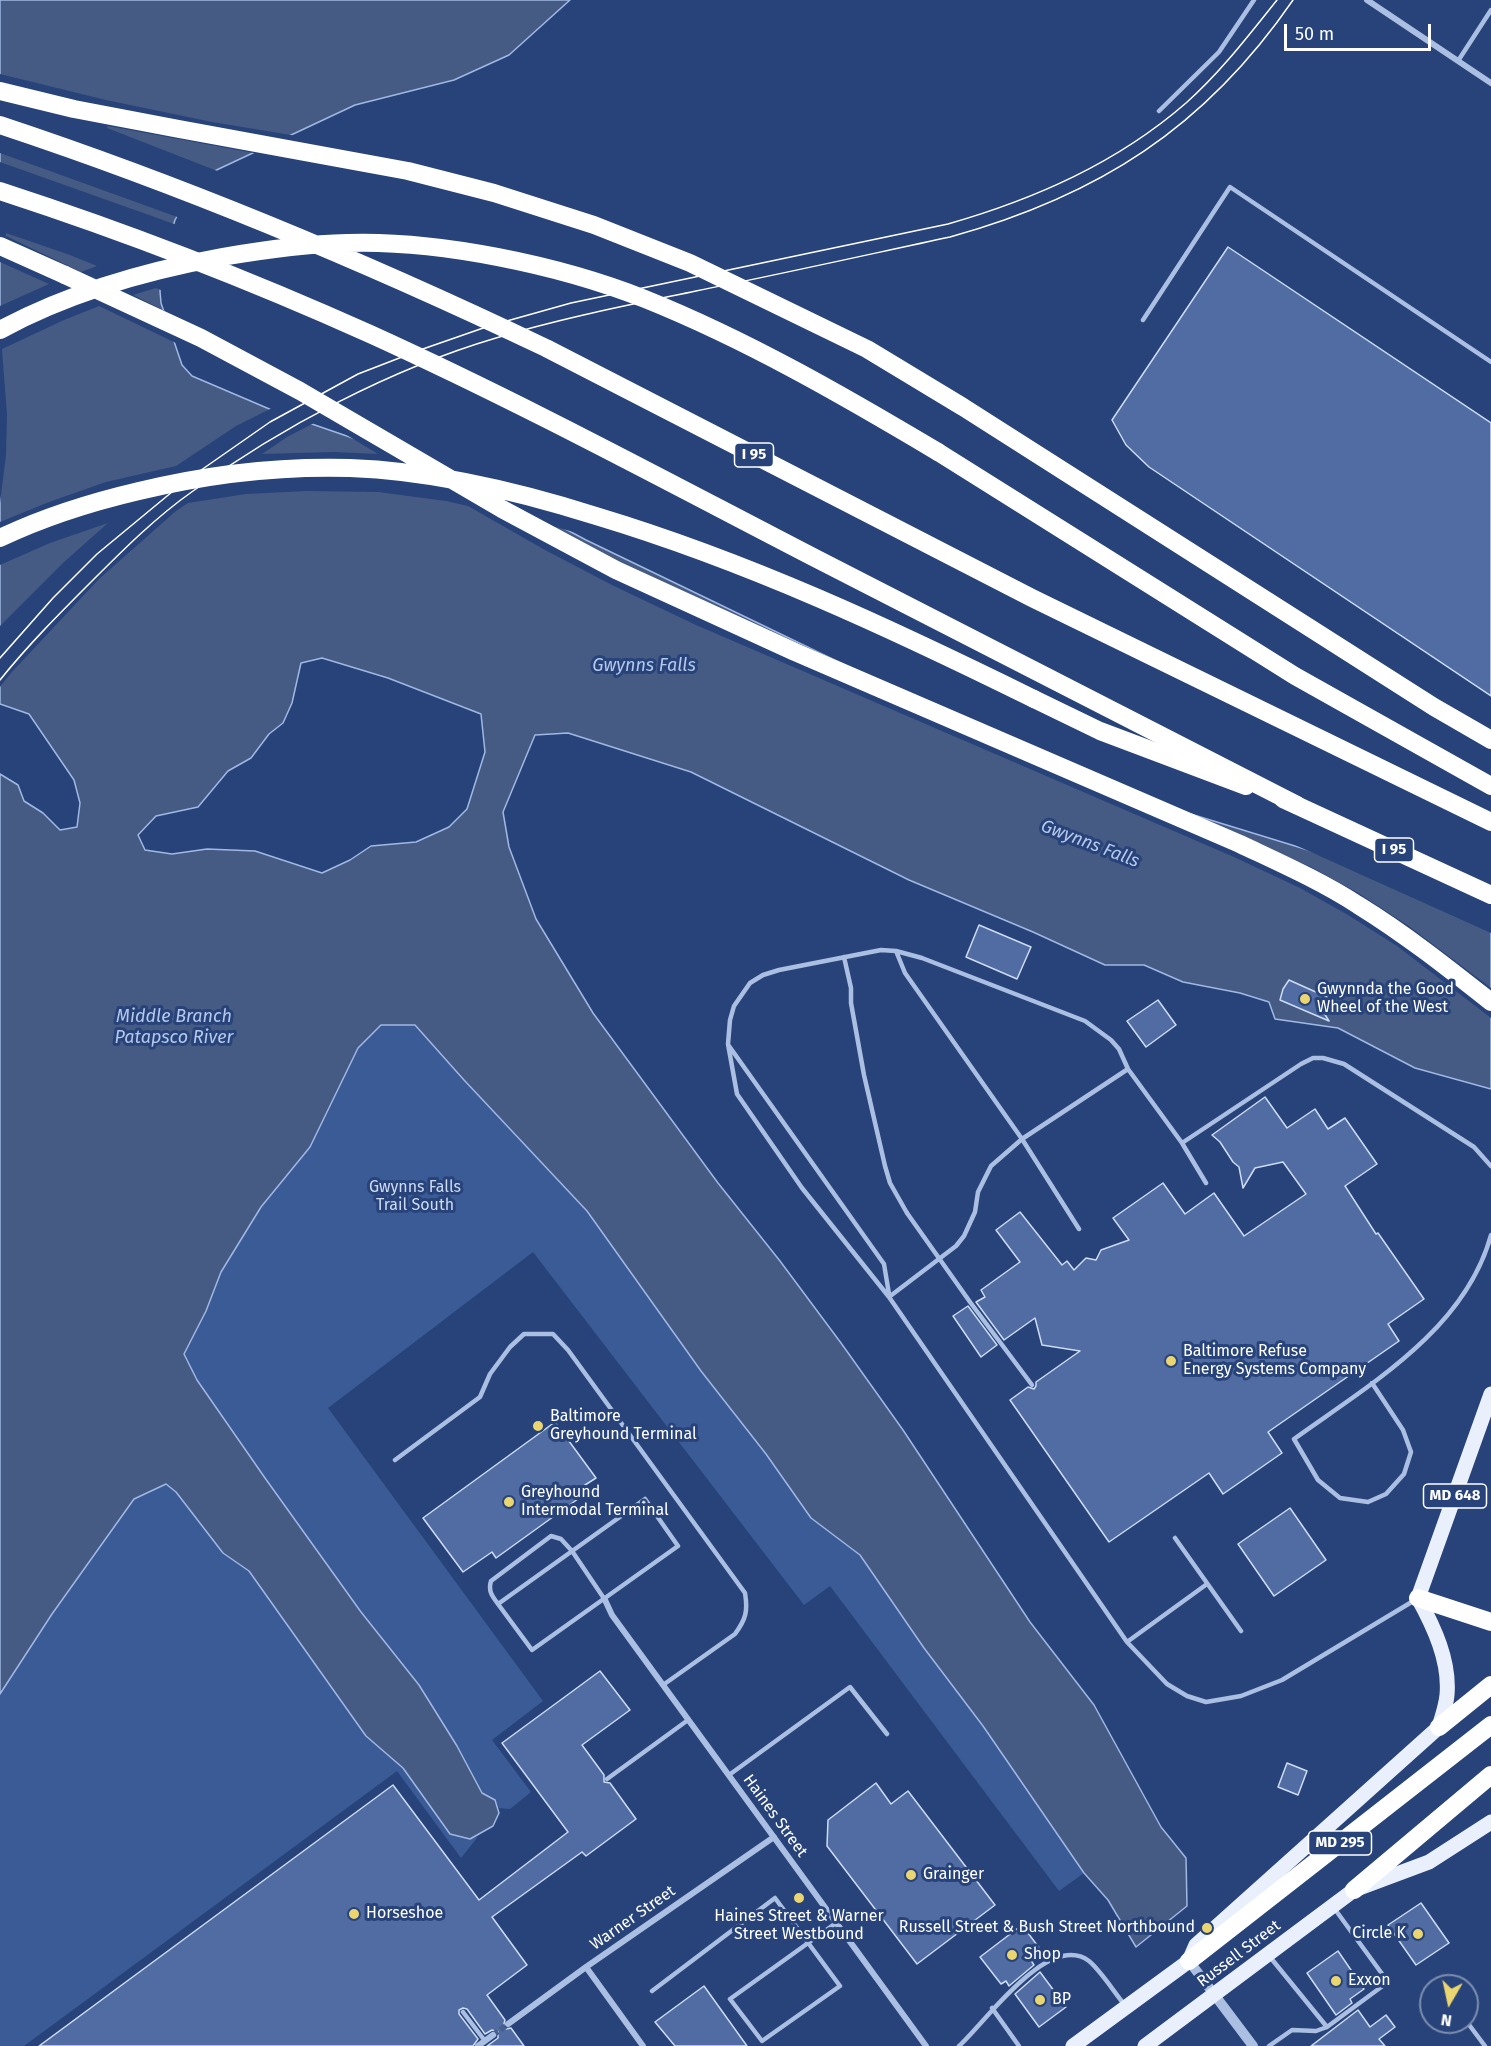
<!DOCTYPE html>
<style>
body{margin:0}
#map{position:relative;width:1491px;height:2046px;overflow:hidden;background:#27437a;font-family:"Fira Sans",sans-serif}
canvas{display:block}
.north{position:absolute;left:1419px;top:1974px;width:60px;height:60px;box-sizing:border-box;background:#27437a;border:2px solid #7d8eaf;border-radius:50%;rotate:189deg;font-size:16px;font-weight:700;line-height:24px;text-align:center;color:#fff}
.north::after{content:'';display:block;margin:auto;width:21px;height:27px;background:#ebd571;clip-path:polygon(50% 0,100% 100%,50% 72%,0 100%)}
.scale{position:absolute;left:1284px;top:24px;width:147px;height:27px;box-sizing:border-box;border:3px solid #fff;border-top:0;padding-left:8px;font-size:18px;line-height:21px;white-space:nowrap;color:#fff;-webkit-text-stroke:4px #27437a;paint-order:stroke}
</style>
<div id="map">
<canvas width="1491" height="2046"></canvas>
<div class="north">N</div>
<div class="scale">50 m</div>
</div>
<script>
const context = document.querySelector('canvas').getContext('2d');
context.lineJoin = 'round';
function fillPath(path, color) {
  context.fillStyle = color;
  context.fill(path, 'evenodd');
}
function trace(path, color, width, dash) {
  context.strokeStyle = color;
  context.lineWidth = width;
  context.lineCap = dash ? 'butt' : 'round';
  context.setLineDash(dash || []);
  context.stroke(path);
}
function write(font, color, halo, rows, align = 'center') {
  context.font = font + ' "Fira Sans",sans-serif';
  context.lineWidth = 6;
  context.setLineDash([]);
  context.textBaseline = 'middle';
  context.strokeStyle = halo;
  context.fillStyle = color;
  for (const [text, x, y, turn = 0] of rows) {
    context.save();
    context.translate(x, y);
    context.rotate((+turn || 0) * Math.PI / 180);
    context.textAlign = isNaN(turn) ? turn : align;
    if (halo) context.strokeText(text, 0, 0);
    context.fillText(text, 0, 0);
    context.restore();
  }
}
fillPath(new Path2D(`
 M381,1025H415L464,1080L587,1211L701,1371L766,1454L811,1518L860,1555L924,1648L983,1725L1084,1873L1059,1891L830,1586L804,1605L533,1252L328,1408L543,1701L492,1740L531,1792L510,1809L499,1808L495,1800L482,1793L457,1746L419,1685L361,1612L265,1478L197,1380L184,1354L206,1311L221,1272L261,1207L310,1147L358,1048Z
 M166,1484L176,1492L223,1553L249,1571L366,1736L403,1768L450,1834L470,1839L475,1836L477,1838L461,1858L397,1771L24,2046H0V1694L52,1614L134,1499Z`), '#3b5b97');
const water = new Path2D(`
 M0,0H570L509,55L454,80L355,105L208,174L188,196L175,220L164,255L160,291L161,303L182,365L192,376L274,411L472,479L586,540L849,667L1181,811L1308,850L1491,920V1089L1415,1068L1338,1028L1275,1019L1269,1002L1240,993L1183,982L1144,965H1105L1033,932L909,880L691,772L568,733L535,735L503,812L509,847L536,919L593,1013L718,1183L780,1261L841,1343L903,1430L1030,1622L1094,1705L1161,1827L1186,1858L1187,1906L1136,1947L1108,1900L1084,1873L983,1726L924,1648L860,1555L811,1518L766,1454L701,1371L587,1211L464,1080L415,1025H381L358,1048L310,1147L261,1207L221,1272L206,1311L184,1354L197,1380L265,1478L361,1612L419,1685L457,1746L482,1793L495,1800L499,1813L493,1826L470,1839L450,1834L403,1768L366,1736L249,1571L223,1553L176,1492L166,1484L134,1499L52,1614L0,1694V774L18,785L24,801L43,813L60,830L77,827L80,803L74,780L29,714L0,704ZM322,658L388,678L481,714L485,752L467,809L449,827L416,842L371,846L350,860L322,873L255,851L207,849L172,854L145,850L138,835L156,816L198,807L228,771L251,758L269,734L283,723L292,703L301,663Z`);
fillPath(water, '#465b83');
trace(water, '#a0b8e4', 1.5);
fillPath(new Path2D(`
 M0,74L106,100L212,122L297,136L259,154L108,126L107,128L220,172L210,177L191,198L180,218L0,153Z
 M0,162L177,225L167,256L163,291L156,288L133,295L167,312L178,344L99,306L64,320L2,349L7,415L6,455L0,503V306L49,284L0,262ZM6,233L70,255L97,266L81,272L6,236Z
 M274,407L316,422L287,437L262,454L334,452L378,454L340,431L473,477L584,535L549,525L621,563L701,601L1311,867L1360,894L1410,927L1491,988V1018L1397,946L1348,915L1300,888L1234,857L696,625L614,586L545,550L468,506L446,501L378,492L306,491L246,494L188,503L176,511L99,579L11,673L0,687V626L64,562L108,523L50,543L0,565V522L49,502L106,482L176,466L236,426Z
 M1284,840L1309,848L1491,917V933Z`), '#27437a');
const building = new Path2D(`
 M1228,247L1491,423V696L1149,467L1126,445L1112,420Z
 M979,925L1031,947L1017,979L966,957Z
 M1289,980L1338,1002L1319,1005L1329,1021L1280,1000L1283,989Z
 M1158,1000L1176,1025L1146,1047L1127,1021Z
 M1265,1097L1287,1128L1315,1109L1328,1129L1345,1118L1377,1164L1345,1186L1376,1234L1378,1233L1424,1299L1388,1324L1399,1341L1268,1432L1282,1453L1223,1494L1209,1473L1109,1542L1010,1400L1028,1387L1034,1389L1036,1386V1382L1080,1351L1042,1345L1035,1318L1004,1340L976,1302L985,1297L981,1290L1020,1262L996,1230L1020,1212L1062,1265L1067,1261L1074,1270L1086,1258L1096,1260L1101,1250L1129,1240L1113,1218L1163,1183L1185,1214L1214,1193L1244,1236L1306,1194L1283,1162L1255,1168L1243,1188L1239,1167L1233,1162L1220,1142L1212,1135Z
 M968,1306L997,1345L981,1357L953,1316Z
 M555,1422L596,1478L585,1485L589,1491L496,1558L492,1552L463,1572L423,1518Z
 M1290,1508L1326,1560L1274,1596L1238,1544Z
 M600,1671L630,1710L582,1745L604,1775V1782L610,1783L636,1819L586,1856L582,1852L492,1917L527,1965L487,1995L505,2020L503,2027L506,2029L511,2028L524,2046H487L498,2038V2032L492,2030L485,2034L467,2009L463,2008L459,2010V2014L478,2039L473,2046H39L393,1785L479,1900L568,1832L502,1743Z
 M1287,1763L1307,1771L1298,1795L1278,1787Z
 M876,1783L891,1804L908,1791L995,1905L917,1964L827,1846L828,1820Z
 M1421,1903L1449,1943L1416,1965L1388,1925Z
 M1022,1925L1043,1953L1032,1962L1034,1965L1009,1986L1006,1981L1001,1984L980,1957Z
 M1338,1951L1364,1989L1350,1999L1352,2003L1336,2015L1307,1973Z
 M1040,1972L1066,2007L1039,2027L1015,1994Z
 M704,1986L747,2046H675L655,2022Z
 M1358,2010L1370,2027L1386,2015L1395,2027L1379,2039L1385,2046H1311Z`);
fillPath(building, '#506ca3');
trace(building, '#cddbf3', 1.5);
trace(new Path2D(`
 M493,2035L508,2024`), '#475f8e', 6, [6, 3]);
trace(new Path2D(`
 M1458,61L1491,10
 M1159,111L1219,52L1254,0
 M1143,320L1230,187L1491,362
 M896,951L905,973L1022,1139L1079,1229
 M844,957L851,988V1003L864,1075L885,1166L890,1183L907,1213
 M729,1046L884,1264L889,1294
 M1182,1143L1301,1064L1313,1058H1323L1344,1064L1474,1147L1491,1166
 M1206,1183L1182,1143L1128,1069L1119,1049L1111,1040L1085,1021L922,958L896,951L881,950L779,970L763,975L750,983L734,1006L730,1020L728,1044L737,1094L802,1188L889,1297L1127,1642L1167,1684L1187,1696L1206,1702L1241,1696L1282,1680L1415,1600
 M889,1297L956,1246L964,1236L975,1212L978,1192L991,1166L1022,1139L1128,1069
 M1372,1383L1403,1430L1411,1452L1404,1474L1386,1494L1368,1502L1340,1498L1318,1480L1294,1439C1369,1385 1465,1330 1491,1235
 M395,1460L480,1397L490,1374L510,1347L524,1334H553L568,1350L745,1593C748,1611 746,1619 735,1634L663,1685
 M645,1499L678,1546L532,1650L498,1604Z
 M1175,1538L1241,1631
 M498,1604C492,1596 488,1591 491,1581L551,1536L561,1539L572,1551L605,1600
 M1127,1642L1207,1584
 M729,1775L850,1687L887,1734
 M607,1779L688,1720
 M1270,1957L1327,2027
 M652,1991L775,1898L840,1986L762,2041L730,1999L836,1923
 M992,2008L1019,2046
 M463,2012L485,2041
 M1467,2022L1485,2046
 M959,2046C985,2023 1048,1931 1089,1961C1101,1971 1114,1992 1124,2004
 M1269,2046L1292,2030L1316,2031L1327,2027L1388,1982L1334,1908`), '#abbfe3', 4.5);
trace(new Path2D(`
 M1367,0L1491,83
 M605,1600L612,1615L926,2046
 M586,1967L643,2046
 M508,2024L586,1967L774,1837
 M478,2046L493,2035`), '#abbfe3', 6);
trace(new Path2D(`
 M1189,1961L1253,2046`), '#abbfe3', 10);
trace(new Path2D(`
 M1073,2046L1189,1961L1196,1945L1439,1727C1442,1717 1446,1706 1447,1695C1450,1661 1434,1627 1418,1598L1491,1394
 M1145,2046L1354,1890L1429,1862L1491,1822`), '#eaeffc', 15);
trace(new Path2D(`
 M0,246L65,275
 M938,452L1295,676L1491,786
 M1034,699L1100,731L1246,786
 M1283,799L1491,895
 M1418,1598L1491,1622
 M1439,1727L1491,1685
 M1354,1890L1491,1775
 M1189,1961L1491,1725`), '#fff', 18);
trace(new Path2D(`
 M0,658L53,598L97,554L184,482L270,422L358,374L420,350L489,326L571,303L948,224C1035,199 1117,163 1186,103C1220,73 1249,35 1277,0
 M0,680C28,645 60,613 92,581C124,549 156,517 193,491C281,427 391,369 496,338C562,318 629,305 696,291C781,274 866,255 950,237C1098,196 1205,128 1293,0`), '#fff', 1.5);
trace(new Path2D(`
 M907,1213L970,1302L1032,1385`), '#abbfe3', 4.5);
trace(new Path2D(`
 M0,91L74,109L179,129L408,171L494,193L594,225L690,263L867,349L963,407L1434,707L1491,740
 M0,125C187,187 368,263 546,348L1032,598L1491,822
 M0,191C126,232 250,280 370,334C522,403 668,482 815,558C975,641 1137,722 1297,805
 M65,275L201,338L300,391L502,509L616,570L795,652L1240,844C1280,863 1321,881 1358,905C1405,934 1448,968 1491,1002
 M0,330C70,292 145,271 222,257C263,250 305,244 347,243C439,240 559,265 645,299C747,340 844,396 938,452
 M0,538C44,517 92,502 139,491C209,474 279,466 350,468C434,471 517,491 596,516C749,562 892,629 1034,699`), '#fff', 18);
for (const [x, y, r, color] of [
 [1305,999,6,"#ebd571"],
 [1171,1361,6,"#ebd571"],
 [538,1426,6,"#ebd571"],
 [509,1502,6,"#ebd571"],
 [911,1875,6,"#ebd571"],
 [799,1898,6,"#ebd571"],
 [354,1914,6,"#ebd571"],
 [1207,1928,6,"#ebd571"],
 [1418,1934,6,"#ebd571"],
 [1012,1955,6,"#ebd571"],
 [1336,1981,6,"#ebd571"],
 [1040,2000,6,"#ebd571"]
]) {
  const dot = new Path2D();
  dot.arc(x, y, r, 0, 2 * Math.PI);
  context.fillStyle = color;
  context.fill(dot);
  trace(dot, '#27437a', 2);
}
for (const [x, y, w] of [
 [754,455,39],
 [1394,850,39],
 [1455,1496,63],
 [1340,1843,63]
]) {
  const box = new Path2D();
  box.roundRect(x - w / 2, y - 12, w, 24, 4.5);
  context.fillStyle = '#27437a';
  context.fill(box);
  trace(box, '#fff', 1.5);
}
write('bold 15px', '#fff', null, [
 ["I 95",754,455],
 ["I 95",1394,850],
 ["MD 648",1455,1496],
 ["MD 295",1340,1843]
]);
write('16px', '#fff', '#27437a', [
 ["Gwynnda the Good",1317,990],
 ["Wheel of the West",1317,1008],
 ["Baltimore Refuse",1183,1352],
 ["Energy Systems Company",1183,1370],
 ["Baltimore",550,1417],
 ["Greyhound Terminal",550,1435],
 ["Greyhound",521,1493],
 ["Intermodal Terminal",521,1511],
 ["Grainger",923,1875],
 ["Horseshoe",366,1914],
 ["Haines Street & Warner",799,1917,"center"],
 ["Street Westbound",799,1935,"center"],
 ["Russell Street & Bush Street Northbound",1195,1928,"right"],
 ["Circle K",1406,1934,"right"],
 ["Shop",1024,1955],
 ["Exxon",1348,1981],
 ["BP",1052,2000]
], 'left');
write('16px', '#cddbf3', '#27437a', [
 ["Gwynns Falls",415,1188],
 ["Trail South",415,1206]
]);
write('16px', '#fff', '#27437a', [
 ["Haines Street",775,1816,54],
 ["Warner Street",633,1918,-35],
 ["Russell Street",1239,1954,-37]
]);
write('italic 18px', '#b6c9eb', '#27437a', [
 ["Gwynns Falls",644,666],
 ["Gwynns Falls",1090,844,21],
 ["Middle Branch",174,1017],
 ["Patapsco River",174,1038]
]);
</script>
